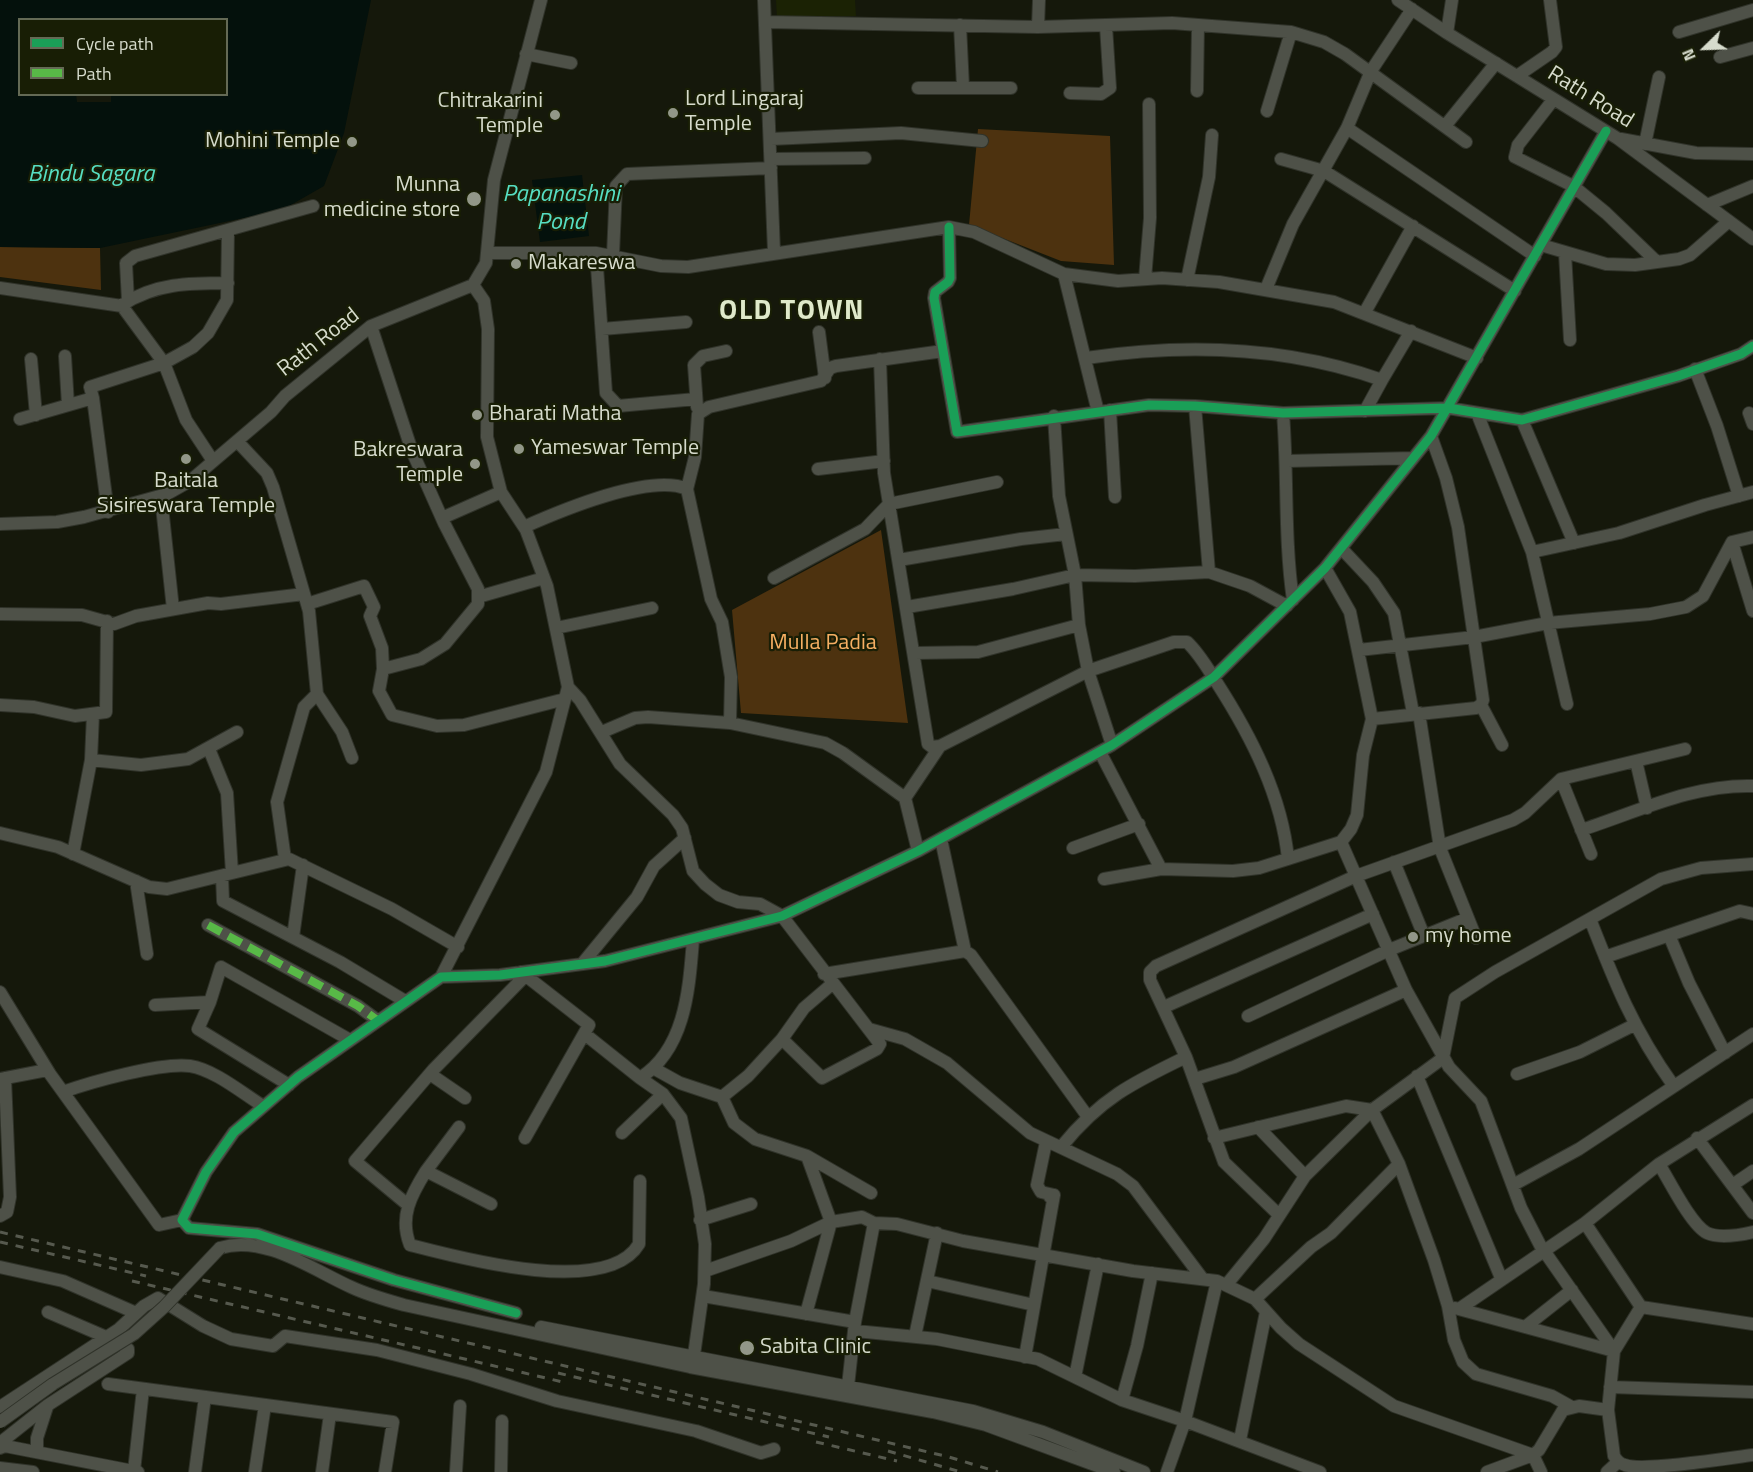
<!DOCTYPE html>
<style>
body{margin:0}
#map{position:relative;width:1753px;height:1472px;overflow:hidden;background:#15180b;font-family:"Titillium Web",sans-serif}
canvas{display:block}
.legend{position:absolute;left:18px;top:18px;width:210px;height:78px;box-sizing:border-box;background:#181e05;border:2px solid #646a55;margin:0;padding:8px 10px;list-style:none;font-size:18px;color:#d6dbcc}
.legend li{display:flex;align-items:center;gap:12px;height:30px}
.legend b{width:30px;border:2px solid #646a55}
.north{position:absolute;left:1675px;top:18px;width:60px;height:60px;-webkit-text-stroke:4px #181e05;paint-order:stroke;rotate:247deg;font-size:16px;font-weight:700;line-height:24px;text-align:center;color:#d6dbcc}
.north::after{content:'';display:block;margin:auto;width:21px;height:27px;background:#d6dbcc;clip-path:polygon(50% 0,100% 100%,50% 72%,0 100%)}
</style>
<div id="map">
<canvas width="1753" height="1472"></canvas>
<ul class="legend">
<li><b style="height:8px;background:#1a9f57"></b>Cycle path</li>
<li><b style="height:8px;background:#58b947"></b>Path</li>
</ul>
<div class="north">N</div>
</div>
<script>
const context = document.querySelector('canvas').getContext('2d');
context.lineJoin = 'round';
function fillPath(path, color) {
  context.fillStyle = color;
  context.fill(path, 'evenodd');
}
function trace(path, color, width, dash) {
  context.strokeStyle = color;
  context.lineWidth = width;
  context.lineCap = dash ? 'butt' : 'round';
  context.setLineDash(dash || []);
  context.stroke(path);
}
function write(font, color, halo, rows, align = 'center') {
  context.font = font + ' "Titillium Web",sans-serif';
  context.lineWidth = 4.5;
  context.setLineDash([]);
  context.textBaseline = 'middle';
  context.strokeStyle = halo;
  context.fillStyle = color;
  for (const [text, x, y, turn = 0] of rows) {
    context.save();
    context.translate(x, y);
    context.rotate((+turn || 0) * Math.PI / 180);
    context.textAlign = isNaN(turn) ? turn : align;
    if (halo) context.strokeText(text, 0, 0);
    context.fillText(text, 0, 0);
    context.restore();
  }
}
fillPath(new Path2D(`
 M776,0H855L856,16L777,18Z`), '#1b2204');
fillPath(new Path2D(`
 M978,129L1110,136L1114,265L1061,261L969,225Z
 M0,247L100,248L101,290L0,277Z
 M881,530L908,723L741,713L732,610Z`), '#4d320f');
fillPath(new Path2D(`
 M0,0H371L344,133L324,186L282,210L100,248L0,247ZM20,20H226V94H111V102H77L76,94H20Z
 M582,175L589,236L540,242L532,180Z`), '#04110c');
const minor = new Path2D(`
 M764,0L774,252
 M1398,0L1447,33L1617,138L1753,239
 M765,22L1038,27L1172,23L1291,32L1324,42L1345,54L1466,142
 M960,25L963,87
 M1038,27L1039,0
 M1679,32L1753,10
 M1447,33L1452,0
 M526,54L571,63
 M1720,57L1753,48
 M1517,76L1552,52L1556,47L1550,0
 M918,88H1011
 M1197,91L1198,25
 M1070,93L1101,94L1110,88L1106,26
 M1553,100L1518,145L1515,157L1573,186L1606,213L1657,262
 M1267,111L1291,32
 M1445,126L1496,63
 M1347,128L1535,256
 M771,139L901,133L982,141
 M1621,139L1696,153L1753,154
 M1645,144L1659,77
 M771,159L865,158
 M1281,159L1324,171L1515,291
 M1707,205L1753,186
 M949,227L950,278L948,282L935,292L934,298L957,432L1149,405L1195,406L1283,413L1448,408L1522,420L1678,376L1741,354L1753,346
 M1541,245L1606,264L1635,265L1679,259L1690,255L1729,221
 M487,253H596L661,266L688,267L949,227L974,232L1064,274L1118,281L1162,278L1219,282L1334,302L1477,358
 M596,253L606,393L618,406L696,399
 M1565,253L1570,340
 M613,255L616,186L627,174L771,168
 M1064,274L1098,412
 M1145,279L1150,218L1149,104
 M1187,280L1209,177L1212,135
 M0,288L122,306L164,363L186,420L213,461
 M1266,289L1293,224L1347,128L1371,71L1412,9
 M128,301L126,263L135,256L313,206
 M122,305C155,283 190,283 228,283
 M1365,312L1413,226
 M602,329L686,322
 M819,332L825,378
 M65,356L68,405
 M1086,358C1186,343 1286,346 1382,380L1365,411
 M31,359L36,415
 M880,359L884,473L928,744L932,747L940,746L1088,671L1174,642H1187C1199,653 1208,669 1217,683C1251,736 1282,796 1288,859
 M1695,369L1717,426L1739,496
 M1382,380L1411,331
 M93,398L90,387L164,363L193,347L208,333L227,300L228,231
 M1195,406L1209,572
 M697,407L694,365L703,356L726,351
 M1110,410L1115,497
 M1283,413C1288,475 1284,538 1293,600
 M1477,413L1532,552L1567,704
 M1749,413L1753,424
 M1054,416L1059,496L1075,575L1079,625L1088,671L1112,745
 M20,419L93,398L108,512
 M1522,420L1574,543
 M237,441L267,473L273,487L309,611L317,694L304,707L277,802L285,859
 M1287,461L1413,458
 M818,469L884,461
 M687,489L695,457L698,414L709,407L821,381L830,368L836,366L943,351
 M161,497L173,609
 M442,518L501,492
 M0,524L57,522L84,517L167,494L190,481L271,412L285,396L371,326L473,285L486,263L494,180L541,0
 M524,527C560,511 650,473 687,489L711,599L722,622L731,677L730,723L825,743L843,753L905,798L918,851
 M1732,542L1753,611
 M1341,548L1373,582L1394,613L1413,713
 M1532,552L1619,533L1705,505L1753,492
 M899,560L1021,539L1066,534
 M774,578L865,529L889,504L997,482
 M478,597L544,578
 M307,604L364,586L374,607L370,616L382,648L383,669L421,659L445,644L478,604V589L444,523L412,451L371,326
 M907,607L1013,589L1075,575L1135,576L1209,572L1250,586L1287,606
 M0,614L82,615L114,624L136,616L208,603L221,604L304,594
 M556,628L652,608
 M1359,650L1474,637L1548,623L1650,614L1686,607L1703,596L1732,542L1753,537
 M915,653L978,652L1079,625
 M383,669L379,691L392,715L437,726L464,725L565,699
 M568,687L580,700L620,764L673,815L682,828L693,871L705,884L719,895L738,902L760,904L782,916L880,1044L877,1049L822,1078L782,1039L804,1008L832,984
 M317,694L342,732L352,758
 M0,705L34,707L75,716L106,712L107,621
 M1481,705L1502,745
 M1419,713L1440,848L1476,938
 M1372,719L1476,708L1481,705L1483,700L1458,527L1446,478L1431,436
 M602,732L635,718L648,717L730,723
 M209,749L227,793L232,873
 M1100,752L1161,869
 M91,760L141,765L188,759L237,732
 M1636,761L1647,808
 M1561,779L1591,854
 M905,798L940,746
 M1581,830C1637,812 1693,784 1753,786
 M0,833L58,847L149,887L167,889L289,859L392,909L458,947
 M941,839L965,951
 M1341,842L1406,990L1449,1067L1481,1101L1521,1208L1540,1245L1614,1351L1608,1410L1614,1456C1617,1461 1620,1464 1625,1465C1644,1472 1729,1458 1753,1455
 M1073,848L1139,824
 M73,854L91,760L93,714
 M1394,862L1424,936
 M222,876L223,901L340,962L405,1001
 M1104,879L1161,869L1233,871L1259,868L1341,842L1351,829L1357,815L1363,755L1372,719L1350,612L1325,568
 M136,881L147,954
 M1590,919C1615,983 1633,1029 1673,1085
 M208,925L358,1006L377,1020
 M1669,935L1689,983L1725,1053
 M293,937L303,865
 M1605,957L1740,911L1753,914
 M582,964L637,897L654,866L685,838
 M521,972L589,1025L525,1138
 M824,974L965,951L971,955L1088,1117
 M441,977L546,772L568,687L547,586L526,530L501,492L487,437L488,329L484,301L473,285
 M0,992L50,1074L159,1225L182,1220
 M210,1002L198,1029L289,1085
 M155,1005L210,1002L221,967L350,1040
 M1164,1007L1373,914
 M1248,1016L1389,950L1468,918
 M869,1029L905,1039L947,1063L1030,1133L1117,1174L1133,1186L1202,1278
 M586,1035L640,1078C686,1049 689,988 693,940
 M653,1068L680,1083L722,1097L734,1123L755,1139L807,1156L831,1222L806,1314
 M430,1074L465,1098
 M1517,1074L1580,1052L1634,1025
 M1417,1076L1501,1278
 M0,1079L47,1070
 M1195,1079L1234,1067L1406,990
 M63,1092C91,1082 162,1062 190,1066C215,1070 242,1093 263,1106
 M663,1094L681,1118L698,1197L705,1244L704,1284L694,1355
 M722,1097L748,1076L782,1039
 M1258,1127L1305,1176
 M622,1133L663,1094L640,1078
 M1214,1138L1346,1106L1372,1110L1399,1164L1434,1260L1448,1306L1454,1340L1463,1362L1476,1374L1552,1396L1570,1406
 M1697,1138L1753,1213
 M1046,1142L1037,1185L1041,1192L1054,1195L1050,1197
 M1062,1146C1100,1099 1132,1083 1186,1057
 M807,1156L871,1193
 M1659,1164C1669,1180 1691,1225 1707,1233C1720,1239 1740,1235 1753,1232
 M426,1171L459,1127
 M1734,1184L1753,1171
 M1513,1185L1579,1149L1753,1034
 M491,1204L426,1171C411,1195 399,1217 410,1245C460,1258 607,1298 639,1244L640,1181
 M408,1205L355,1161L433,1070L525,976
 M1278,1214L1224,1162L1186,1057L1150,980V972L1156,966L1356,876L1513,820L1525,813L1561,779L1685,749
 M0,1216L7,1212L10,1197L5,1078
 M700,1220L751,1204
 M1585,1223L1641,1307L1753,1324
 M220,1248C264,1234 313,1270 351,1287C368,1295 386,1300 404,1305L690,1367L933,1412L986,1425L1114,1472
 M0,1267L63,1281L136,1313
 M705,1271L791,1241L831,1222L862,1217L874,1223L897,1224L963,1241L1133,1271L1217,1281L1255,1299L1281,1328L1299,1344L1394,1406L1533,1455L1541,1472
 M927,1281L1034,1305
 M1217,1281L1185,1421L1320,1472
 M1227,1284L1264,1239L1305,1176L1372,1110L1443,1058L1455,998L1495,972L1661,879L1701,868L1753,864
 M703,1296L855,1322
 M1255,1299L1311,1247L1331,1233L1399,1164
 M1455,1308L1614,1351L1641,1307
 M1459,1309L1585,1223L1659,1164L1753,1105
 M516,1313L394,1280L257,1234L189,1228L182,1220L206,1172L234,1132L298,1077L441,977L500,975L605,961L782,916L918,851L1112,745L1214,677L1325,568L1431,436L1606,131
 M541,1327L973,1411L1043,1432L1144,1472
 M1525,1327L1572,1290
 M856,1331L937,1339L1038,1359L1122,1400L1185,1421L1167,1472
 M915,1336L937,1233
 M1025,1357L1054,1195
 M1075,1377L1098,1264
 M108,1384L393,1422L385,1472
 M848,1386L855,1322L874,1223
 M1610,1387L1753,1392
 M1122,1400L1137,1346L1152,1273
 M0,1407L119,1329L144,1306L158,1298L203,1326L231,1339L273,1346L285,1336L377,1350L471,1374L557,1401L696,1431L761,1453L774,1449
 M1240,1440L1266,1312
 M0,1443L48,1405L128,1353V1349L106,1337L48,1312
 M0,1448L5,1446L138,1472
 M37,1452V1438L47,1407
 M0,1468L33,1472
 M134,1471L143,1389
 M195,1472L205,1397
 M255,1472L265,1405
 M322,1472L330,1414
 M456,1472L460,1406
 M501,1472L502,1421
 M1487,1472L1533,1455L1539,1450L1563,1410L1579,1406L1608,1410
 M1607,1472L1618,1462`);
trace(minor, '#30332a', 14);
trace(minor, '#4e5148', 12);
trace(new Path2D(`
 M0,1232L949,1457L998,1472
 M0,1242L146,1276
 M132,1281L567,1383
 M558,1373L829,1437
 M816,1442L897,1461
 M888,1451L961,1472`), '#56594e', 3, [8, 8]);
const minorBridge = new Path2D(`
 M0,1422L53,1384L134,1334L164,1307L220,1248`);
trace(minorBridge, '#30332a', 14, []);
trace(minorBridge, '#4e5148', 12);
trace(new Path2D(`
 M208,925L358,1006L377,1020`), '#58b947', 8, [15, 8]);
trace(new Path2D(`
 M949,227L950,278L948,282L935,292L934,298L957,432L1149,405L1195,406L1283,413L1448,408L1522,420L1678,376L1741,354L1753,346
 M516,1313L394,1280L257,1234L189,1228L182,1220L206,1172L234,1132L298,1077L441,977L500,975L605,961L782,916L918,851L1112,745L1214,677L1325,568L1431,436L1606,131`), '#1a9f57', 9);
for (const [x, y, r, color] of [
 [673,113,6,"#929788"],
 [555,115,6,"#929788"],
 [352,142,6,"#929788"],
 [474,199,8,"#929788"],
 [516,264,6,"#929788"],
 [477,415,6,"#929788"],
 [519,449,6,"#929788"],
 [186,459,6,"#929788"],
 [475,464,6,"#929788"],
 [1413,937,6,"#929788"],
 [747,1348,8,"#929788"]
]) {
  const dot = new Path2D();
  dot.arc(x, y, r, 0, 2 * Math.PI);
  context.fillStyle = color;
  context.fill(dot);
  trace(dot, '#181e05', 2);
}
write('22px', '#d6dbcc', '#181e05', [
 ["Rath Road",1590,98,32],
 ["Rath Road",319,343,-38]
]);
write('22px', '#d6dbcc', '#181e05', [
 ["Lord Lingaraj",685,100],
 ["Temple",685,125],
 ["Chitrakarini",543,102,"right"],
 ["Temple",543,127,"right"],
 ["Mohini Temple",340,142,"right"],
 ["Munna",460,186,"right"],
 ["medicine store",460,211,"right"],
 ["Makareswa",528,264],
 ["Bharati Matha",489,415],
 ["Yameswar Temple",531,449],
 ["Bakreswara",463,451,"right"],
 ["Temple",463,476,"right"],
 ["Baitala",186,482,"center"],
 ["Sisireswara Temple",186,507,"center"],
 ["my home",1425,937],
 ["Sabita Clinic",760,1348]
], 'left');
write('22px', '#f6af63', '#181e05', [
 ["Mulla Padia",823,644]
]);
write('italic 24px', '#56dec3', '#181e05', [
 ["Bindu Sagara",91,175],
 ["Papanashini",561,195],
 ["Pond",561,223]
]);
context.letterSpacing = '1.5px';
write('bold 28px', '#dfe9ca', '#181e05', [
 ["OLD TOWN",792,312]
]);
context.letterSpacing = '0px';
</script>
